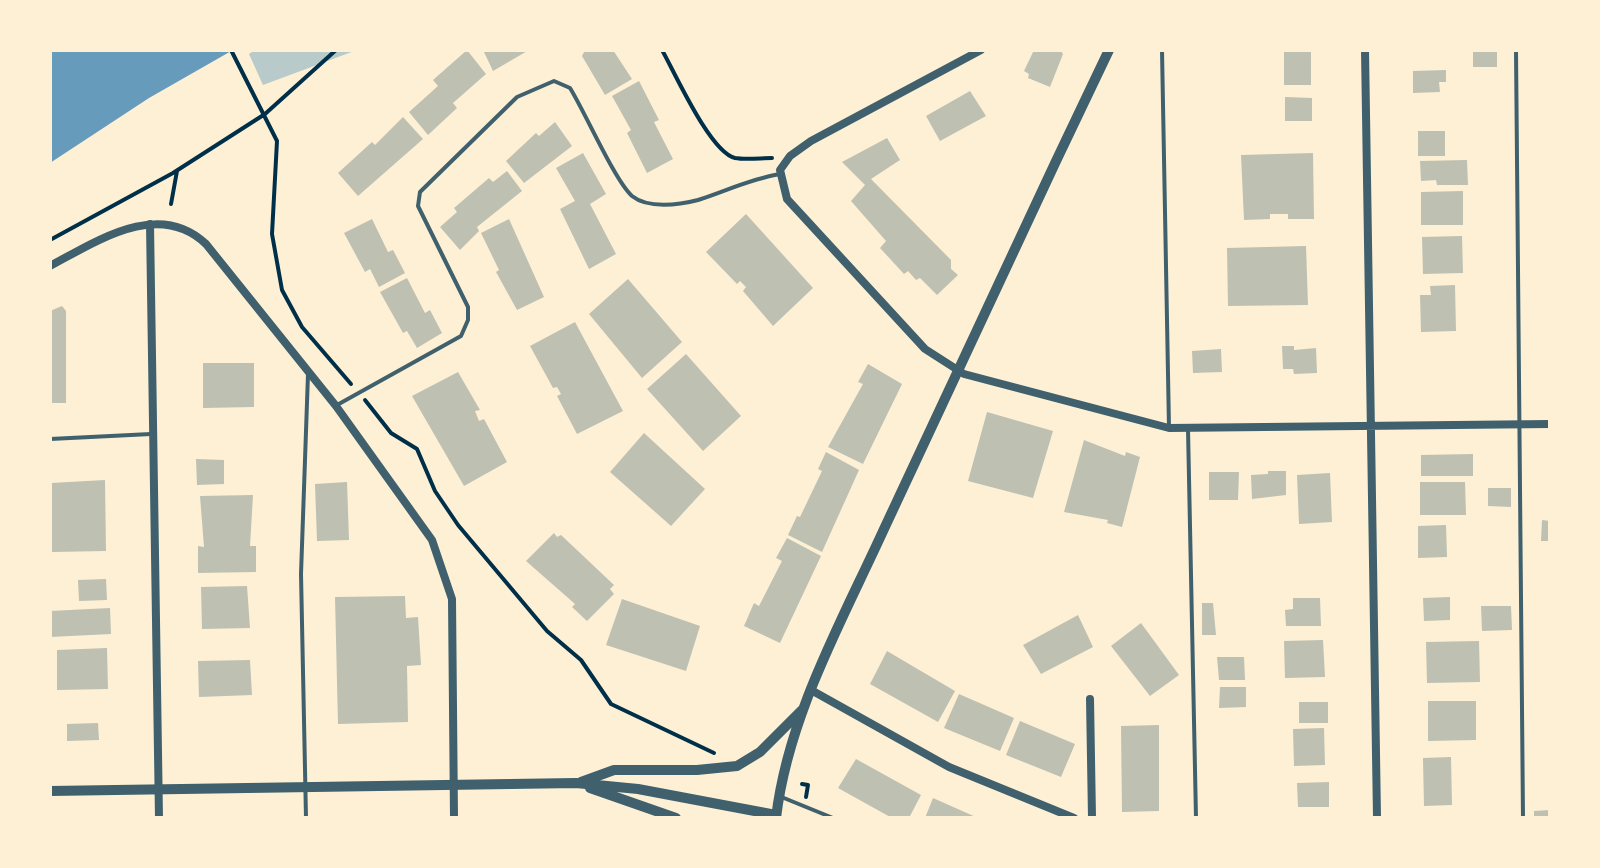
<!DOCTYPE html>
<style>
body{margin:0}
#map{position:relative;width:1600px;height:868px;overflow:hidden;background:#fdf0d5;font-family:Lato,sans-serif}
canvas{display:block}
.frame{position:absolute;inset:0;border:52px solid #fdf0d5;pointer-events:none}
</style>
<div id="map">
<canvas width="1600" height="868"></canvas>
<div class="frame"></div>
</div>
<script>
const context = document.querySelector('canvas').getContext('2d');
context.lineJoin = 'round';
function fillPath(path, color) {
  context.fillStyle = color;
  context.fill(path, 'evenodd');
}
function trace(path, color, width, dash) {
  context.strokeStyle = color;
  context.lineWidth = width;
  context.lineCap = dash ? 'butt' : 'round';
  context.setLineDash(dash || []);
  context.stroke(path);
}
fillPath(new Path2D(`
 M255,50H357L263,85L249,54Z`), '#b9caca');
fillPath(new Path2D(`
 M50,50H233L149,98L50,163Z`), '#669bbc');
fillPath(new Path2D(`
 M467,50L486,74L453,103L457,108L428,135L409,112L438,86L433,80Z
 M483,50H529L493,71Z
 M585,50H613L632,79L605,95L582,56Z
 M1034,50H1060L1063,54L1050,87L1028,78L1029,74L1024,71Z
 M1284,50H1311V85H1284Z
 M1473,51H1497V67H1473Z
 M1446,70V82H1439L1440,92L1413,93V71Z
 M639,81L659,120L654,122L673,159L647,173L627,133L631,130L612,96Z
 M970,91L986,116L940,141L926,116Z
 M1285,97L1312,98V121H1285Z
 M403,117L423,139L358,196L338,173L372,142L375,145Z
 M555,122L572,146L524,183L506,161L536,133L539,136Z
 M1418,131H1445V156H1418Z
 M887,138L900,160L871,179L951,260V269L958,275L937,295L920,278L916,280L908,271L904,274L880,248L886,241L851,201L865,185L842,162Z
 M583,153L606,194L590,204L616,254L589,269L560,209L575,201L556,168Z
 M1313,153L1314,219H1288V214H1270V219L1244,220L1241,155Z
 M1467,160L1468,185H1437L1436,180L1421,181L1420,161Z
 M507,171L522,191L477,227L479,231L460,250L440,227L457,212L454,208L489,178L493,182Z
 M1463,191V225H1421V192Z
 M746,214L813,288L773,326L743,291L746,287L740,281L737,284L706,252Z
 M372,219L388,252L393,250L405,273L379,287L370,269L365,272L344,233Z
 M509,219L544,297L517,310L496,272L499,270L481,233Z
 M1462,236L1463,273L1423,274L1422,237Z
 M1306,246L1308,305L1228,306L1227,248Z
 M407,278L425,313L430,310L442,333L417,348L407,331L403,333L380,292Z
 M628,279L682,342L642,378L589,314Z
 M1455,285L1456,331L1421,332L1420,295H1431L1430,286Z
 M62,306L66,311V403H50V311Z
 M575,322L623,411L577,434L557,396L561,394L557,387L553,388L530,346Z
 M1282,346H1294V350L1316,348L1317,373L1294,374L1293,369H1283Z
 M1221,349L1222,372L1193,373L1192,351Z
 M686,354L741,416L703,451L647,389Z
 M203,363H254V407L203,408Z
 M868,364L902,384L863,464L828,447L863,384L858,382Z
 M458,372L480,410L475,411L479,421L484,419L507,462L464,486L412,396Z
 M987,412L1053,431L1033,498L968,481Z
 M644,433L705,489L671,526L610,472Z
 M1084,440L1125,456L1126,452L1140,457L1122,527L1107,523L1108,520L1064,512Z
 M826,452L859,470L822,552L788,535L797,516L800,517L822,471L818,469Z
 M1473,454V476H1421V455Z
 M196,459L224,460V484L197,485Z
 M1268,471H1286V495L1252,499L1251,475L1268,474Z
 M1209,472H1239L1238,500H1209Z
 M1330,473L1332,522L1299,524L1297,475Z
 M105,480L106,551L52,552L51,483Z
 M347,482L349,540L317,541L315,484Z
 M1420,482H1465L1466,515H1420Z
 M1488,488H1511V507L1488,506Z
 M253,495L250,546H256V572L198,573V546L204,547L200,496Z
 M1542,520L1550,521V541H1541Z
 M1446,525L1447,557L1418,558V526Z
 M554,533L557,537L561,535L614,585L610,589L614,594L587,621L572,607L575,604L526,561Z
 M787,538L821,556L780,643L744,626L754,603L759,606L782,561L776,558Z
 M106,579L107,600L79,601L78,580Z
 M247,586L250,628L202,629L201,587Z
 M405,596L406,618L418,617L421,665L407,666L408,722L338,724L335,597Z
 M1450,597V620L1424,621L1423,598Z
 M1293,598H1320L1321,626H1286L1285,610L1293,609Z
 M622,599L700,626L686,671L606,645Z
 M1202,603H1213L1216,635H1202Z
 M1481,606H1511L1512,630L1482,631Z
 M110,608L111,634L50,637V611Z
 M1078,615L1093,647L1041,674L1023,645Z
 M1141,623L1179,675L1150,696L1111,646Z
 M1323,640L1325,677L1285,678L1284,641Z
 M1479,641L1480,682L1427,683L1426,642Z
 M107,648L108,689L57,690V650Z
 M887,651L955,691L938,722L870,684Z
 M1217,657H1244L1245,680H1219Z
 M250,660L252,695L199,697L198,661Z
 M1220,687H1246V707L1219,708Z
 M959,694L1014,718L1000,751L944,728Z
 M1428,701H1476V740L1428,741Z
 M1299,702H1328V723H1299Z
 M1020,721L1075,744L1061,777L1006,755Z
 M98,723L99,740L67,741V724Z
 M1159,725V811L1122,812L1121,726Z
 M1324,728L1325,765L1294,766L1293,729Z
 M1451,757L1452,805L1424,806L1423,758Z
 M856,759L921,795L909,818H892L838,788Z
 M1329,782V807H1298L1297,783Z
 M933,798L978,818H925Z
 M1550,810V818H1534V811Z`), '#bec0b2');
trace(new Path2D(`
 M231,50L277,141L272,234L282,290L302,327L351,384
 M662,50C675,73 710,152 735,158C746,160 761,158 772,158
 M171,204L177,171
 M50,240L173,173L265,114L336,50
 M365,400L391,433L417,449L435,491L458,525L547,631L581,660L611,704L714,753
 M802,784L808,785L806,797`), '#003049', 4);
trace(new Path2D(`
 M1162,50L1169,428
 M1516,50L1523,818
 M337,405L461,336L468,320V307L418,206L420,192L517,97L554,81L570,88C585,112 615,181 632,196C648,209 679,205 698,200C726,191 750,179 780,174
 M1188,429L1196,818
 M50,439L151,434
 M779,796L833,818
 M306,818L301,574L308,374`), '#3f606c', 4);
trace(new Path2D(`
 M981,50L811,141L790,156L780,170L787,199L925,349L964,374L1169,428L1550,424
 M1365,50L1377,818
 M150,224L159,818
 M50,266C97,241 159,199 206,244L336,406L432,540L452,599L454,818
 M811,690L949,767L1074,818
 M1090,699L1092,818`), '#3f606c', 8);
trace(new Path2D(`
 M581,782L614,770H697L737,766L760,752L802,710
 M590,788L676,818
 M50,791L576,783L638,789L776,815
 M776,818C788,716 842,621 884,529C958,368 1033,209 1109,50`), '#3f606c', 10);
</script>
